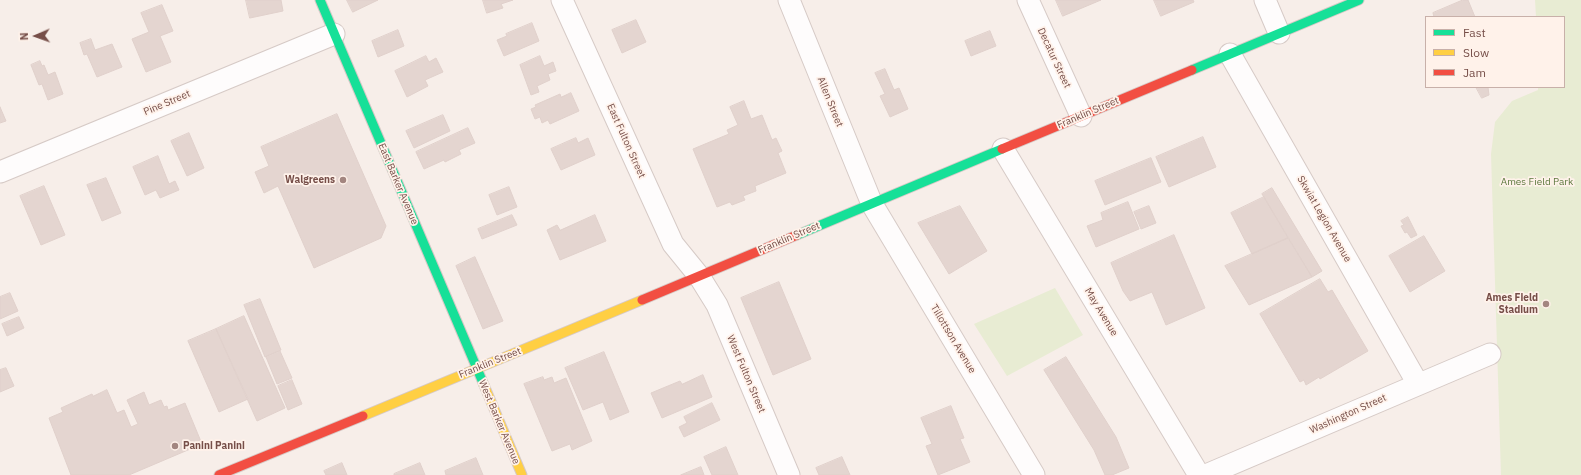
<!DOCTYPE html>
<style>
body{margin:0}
#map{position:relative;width:1581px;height:475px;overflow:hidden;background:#f7eee9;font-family:"IBM Plex Sans",sans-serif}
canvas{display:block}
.legend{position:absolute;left:1425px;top:16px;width:140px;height:72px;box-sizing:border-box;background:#fff2ea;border:1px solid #c8b0a9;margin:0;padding:5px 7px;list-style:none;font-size:12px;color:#764e48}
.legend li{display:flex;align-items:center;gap:8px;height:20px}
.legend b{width:20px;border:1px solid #c8b0a9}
.north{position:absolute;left:16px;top:16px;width:40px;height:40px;-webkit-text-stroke:3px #fff2ea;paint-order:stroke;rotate:268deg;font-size:11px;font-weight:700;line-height:16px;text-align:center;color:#764e48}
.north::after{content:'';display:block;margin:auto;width:14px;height:18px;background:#764e48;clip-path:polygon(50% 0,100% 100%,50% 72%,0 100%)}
</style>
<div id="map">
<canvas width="1581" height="475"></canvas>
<ul class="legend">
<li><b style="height:5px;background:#16e098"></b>Fast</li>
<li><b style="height:5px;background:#ffcf43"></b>Slow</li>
<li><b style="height:5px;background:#f24e42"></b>Jam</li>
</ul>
<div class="north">N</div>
</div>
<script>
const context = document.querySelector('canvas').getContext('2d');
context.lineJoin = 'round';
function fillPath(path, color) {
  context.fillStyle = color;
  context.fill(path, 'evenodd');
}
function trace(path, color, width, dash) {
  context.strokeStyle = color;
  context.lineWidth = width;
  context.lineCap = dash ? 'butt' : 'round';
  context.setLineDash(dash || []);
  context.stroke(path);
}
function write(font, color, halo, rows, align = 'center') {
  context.font = font + ' "IBM Plex Sans",sans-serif';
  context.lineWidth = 3.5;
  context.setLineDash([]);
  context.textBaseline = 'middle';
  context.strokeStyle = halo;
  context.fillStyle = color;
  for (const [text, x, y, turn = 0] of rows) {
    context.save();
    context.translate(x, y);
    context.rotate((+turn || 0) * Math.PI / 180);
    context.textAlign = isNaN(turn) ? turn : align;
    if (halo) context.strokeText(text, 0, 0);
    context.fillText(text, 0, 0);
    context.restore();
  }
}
fillPath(new Path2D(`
 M1535,0H1581V475H1501L1491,154L1495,122L1512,101L1538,90V87H1564V17H1536Z
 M1055,288L1083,335L1007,376L974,324Z`), '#e8ecd3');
const building = new Path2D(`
 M246,0H281L283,11L250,18Z
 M347,0H378L353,12Z
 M483,0H513L501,4L503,8L487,13Z
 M1056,0H1101L1063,16Z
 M1154,0H1193L1194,2L1161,16Z
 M1463,0H1468L1475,17H1434L1433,13Z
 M162,5L173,31L160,36L171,62L146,72L132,39L149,32L141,13Z
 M636,20L646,42L622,53L612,30Z
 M532,23L539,41L504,56L497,40L507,36L506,34Z
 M398,30L404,46L378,57L372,41Z
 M990,31L996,46L971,56L965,41Z
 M91,39L95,50L112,44L122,67L97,77L87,54L84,55L80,43Z
 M426,56L429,62L436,58L443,72L425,80L428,86L407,97L395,71Z
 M540,56L544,66L553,62L556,71L548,74L550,80L537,86L539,92L531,95L520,65Z
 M40,61L42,66L44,65L48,75L55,72L63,94L48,100L42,84L39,85L31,65Z
 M885,69L894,90L899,88L908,109L890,117L880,96L885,94L875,73Z
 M1476,87H1488L1489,95L1482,98Z
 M571,93L579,111L550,124L548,120L542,123L540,117L535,119L531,109L536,107L535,105L560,94L561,97Z
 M744,101L751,119L762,115L772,140L776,138L782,151L778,153L786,173L755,186L756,191L743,196L745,200L732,205L730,202L717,207L693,149L729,134L727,130L738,125L730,107Z
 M0,107L6,121L0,123Z
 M337,114L386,226L381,238L314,268L278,186L264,193L255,172L269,166L261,147Z
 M443,115L450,131L414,148L406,131Z
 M468,128L475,143L459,150L461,154L445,162L444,160L424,169L416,152Z
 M189,133L204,168L187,176L171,141Z
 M1203,137L1216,167L1169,187L1156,157Z
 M576,138L578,143L588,138L595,155L561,170L551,149Z
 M158,156L169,184L175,181L179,190L160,198L156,190L145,195L133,167Z
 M1151,158L1161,182L1105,205L1095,181Z
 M106,178L121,213L102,221L87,185Z
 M44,186L65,235L41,245L20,196Z
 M509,187L517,207L497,215L489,195Z
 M1272,188L1322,271L1312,277L1262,194Z
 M1264,197L1288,238L1252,254L1231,213Z
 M1128,202L1139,229L1096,247L1087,226L1103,220L1101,213Z
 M960,206L987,251L949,274L918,223Z
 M1149,206L1156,223L1141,229L1134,212Z
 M512,215L517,225L482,239L478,229Z
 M595,215L606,241L560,260L547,230L557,225L560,230Z
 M1408,217L1417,235L1411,238L1407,232L1405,233L1401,226L1404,225L1401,221Z
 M1174,235L1205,308L1166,325L1152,292L1130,301L1123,291L1111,263Z
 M1424,236L1445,271L1410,292L1389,256Z
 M1288,238L1312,277L1249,305L1225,266Z
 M475,257L503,321L483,329L456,266Z
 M1320,279L1328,292L1332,290L1368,351L1320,379L1319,377L1306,385L1304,380L1300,382L1260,314Z
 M779,282L811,359L773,375L741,298Z
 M10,293L18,311L0,319V297Z
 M260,299L281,350L265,357L244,305Z
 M244,316L285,408L257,421L216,329Z
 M19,317L24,328L7,336L2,324Z
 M216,329L248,399L219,412L188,341Z
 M280,351L292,378L277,384L266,357Z
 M604,352L629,412L610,420L603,402L583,410L565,368Z
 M1066,357L1116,437L1129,468L1112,475H1105L1094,450L1044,370Z
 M6,368L14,386L0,392V370Z
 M703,375L712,397L662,418L651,393L680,381L682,384Z
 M543,377L544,380L552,377L554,383L566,378L592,441L572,450L570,444L552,451L524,384Z
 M292,380L302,404L288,410L278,386Z
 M107,390L117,413L124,410L131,427L138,424L127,400L144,392L149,405L161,400L164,407L167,406L168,410L185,403L202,444L129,475H71L49,418L63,412L61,408L92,394L93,396Z
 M712,403L720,420L684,437L679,427L687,423L684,417Z
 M951,406L964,438L960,439L970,462L938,475L926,446L932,444L921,418Z
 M726,447L738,475H712L704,457Z
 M842,457L850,475H819L816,468Z
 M476,458L483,475H446L445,471Z
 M342,463L347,475H326L324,471Z
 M420,463L425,475H394V474Z
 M701,467L704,475H681Z`);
fillPath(building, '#e4d5d0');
trace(building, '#e0d0cb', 1);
const street = new Path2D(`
 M562,0L673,244L699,276L717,305L789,475
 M789,0L872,204L1034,475
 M1028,0L1081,116
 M1265,0L1279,33
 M1230,54L1418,384
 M1003,149L1199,475
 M0,172L334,34
 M1206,475L1490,354`);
const fast = new Path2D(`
 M320,0L484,385
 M1192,70L1359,0
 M797,235L1002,149`);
const slow = new Path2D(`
 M484,385L522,475
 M363,416L642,300`);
const jam = new Path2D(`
 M1002,149L1192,70
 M642,300L797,235
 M219,475L363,416`);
trace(street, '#d6cac6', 23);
trace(fast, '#d6c9c6', 11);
trace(slow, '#d6c9c6', 11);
trace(jam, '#d6c9c6', 11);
trace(street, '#fefcfc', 21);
trace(fast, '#16e098', 9);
trace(slow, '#ffcf43', 9);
trace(jam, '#f24e42', 9);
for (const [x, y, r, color] of [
 [343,180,4,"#a38680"],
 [1546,304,4,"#a38680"],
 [175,446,4,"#a38680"]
]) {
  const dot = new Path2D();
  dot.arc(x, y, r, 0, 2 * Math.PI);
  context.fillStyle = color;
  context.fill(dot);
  trace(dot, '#fff2ea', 1.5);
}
write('10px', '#764e48', '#fff2ea', [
 ["Decatur Street",1054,58,65],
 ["Allen Street",830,102,68],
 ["Pine Street",167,103,-23],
 ["Franklin Street",1088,113,-23],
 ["East Fulton Street",626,141,66],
 ["East Barker Avenue",398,184,67],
 ["Skwiat Legion Avenue",1324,219,60],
 ["Franklin Street",789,238,-23],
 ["May Avenue",1101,312,59],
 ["Tillottson Avenue",953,339,59],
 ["Franklin Street",490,363,-22],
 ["West Fulton Street",746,374,67],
 ["Washington Street",1348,414,-24],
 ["West Barker Avenue",499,422,67]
]);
write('bold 10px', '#764e48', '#fff2ea', [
 ["Walgreens",335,180],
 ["Ames Field",1538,298],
 ["Stadium",1538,310],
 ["Panini Panini",183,446,"left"]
], 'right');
write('10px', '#5b773c', '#fff2ea', [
 ["Ames Field Park",1537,182]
]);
</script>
